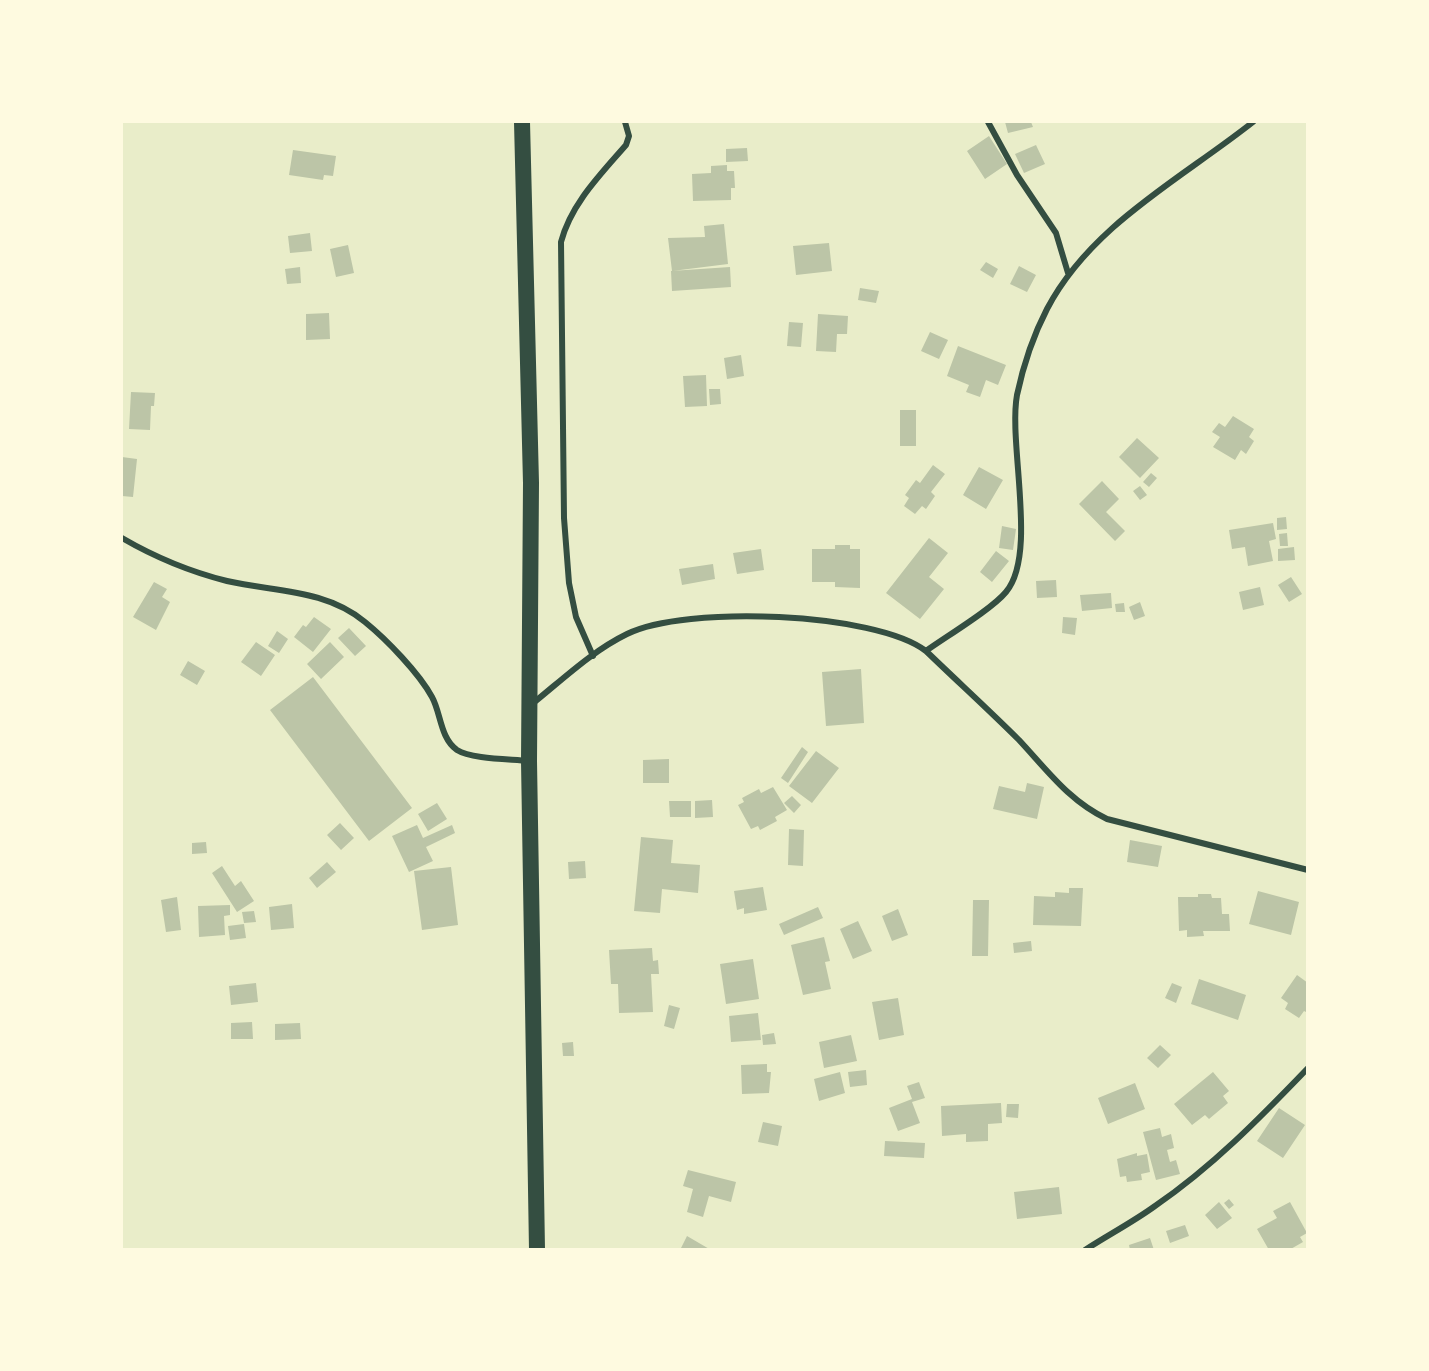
<!DOCTYPE html>
<style>
body{margin:0}
#map{position:relative;width:1429px;height:1371px;overflow:hidden;background:#e9edc9;font-family:Overpass,sans-serif}
canvas{display:block}
.frame{position:absolute;inset:0;border:123px solid #fefae0;pointer-events:none}
</style>
<div id="map">
<canvas width="1429" height="1371"></canvas>
<div class="frame"></div>
</div>
<script>
const context = document.querySelector('canvas').getContext('2d');
context.lineJoin = 'round';
function fillPath(path, color) {
  context.fillStyle = color;
  context.fill(path, 'evenodd');
}
function trace(path, color, width, dash) {
  context.strokeStyle = color;
  context.lineWidth = width;
  context.lineCap = dash ? 'butt' : 'round';
  context.setLineDash(dash || []);
  context.stroke(path);
}
fillPath(new Path2D(`
 M1005,122H1031L1033,127L1008,133Z
 M989,136L1007,164L985,179L967,151Z
 M1036,145L1045,164L1024,173L1015,154Z
 M747,148L748,161L726,162V149Z
 M293,150L336,156L333,176L324,175L323,180L289,175Z
 M727,165V171H734L735,188H731V200L693,201L692,174L711,173V166Z
 M724,224L728,264L672,271L668,238L705,237L704,226Z
 M310,233L312,251L290,253L288,236Z
 M829,243L832,271L796,275L793,246Z
 M348,245L354,273L336,277L330,249Z
 M986,262L998,269L993,278L980,270Z
 M1019,266L1036,275L1027,292L1010,284Z
 M300,267L301,283L287,284L285,269Z
 M730,267L731,287L672,291L671,271Z
 M860,288L879,291L876,303L858,300Z
 M329,313L330,339L306,340V314Z
 M818,314L848,316L847,334H837L836,352L816,351Z
 M789,322L803,323L801,347L787,346Z
 M930,332L948,340L939,359L921,351Z
 M958,346L1006,365L998,385L986,380L980,397L966,392L969,385L947,376Z
 M741,355L744,376L727,379L724,358Z
 M706,375L707,406L685,407L683,376Z
 M709,389H720L721,404L710,405Z
 M131,392L155,393L154,406H151L150,430L129,429Z
 M900,410H916V446H900Z
 M1233,416L1254,429L1249,437L1254,441L1246,454L1241,450L1235,460L1213,447L1220,437L1212,432L1219,423L1225,427Z
 M1137,438L1159,458L1140,478L1119,457Z
 M122,457L137,459L133,497L122,496Z
 M933,465L945,474L931,492L935,496L926,509L922,506L915,514L904,506L909,498L905,495L916,480L920,483Z
 M979,467L1003,480L986,509L963,495Z
 M1151,473L1157,478L1149,487L1143,482Z
 M1102,481L1119,499L1106,512L1125,531L1115,541L1079,504Z
 M1140,486L1147,495L1140,500L1133,491Z
 M1286,517L1287,529L1277,530V518Z
 M1273,523L1276,539L1269,541L1273,561L1248,566L1245,547L1232,549L1229,530Z
 M1002,526L1016,529L1013,550L999,548Z
 M1287,533L1288,546H1280L1279,534Z
 M929,538L948,553L929,577L944,589L920,619L886,593Z
 M835,545H850V549H860V588L835,587V582H812V549H835Z
 M1294,547L1295,560L1278,561V549Z
 M761,549L764,570L737,574L733,553Z
 M996,551L1009,561L992,582L980,572Z
 M713,564L715,579L682,585L679,569Z
 M1291,577L1302,594L1289,602L1278,585Z
 M1056,580L1057,597L1037,598L1036,581Z
 M154,582L167,589L162,597L170,602L156,630L133,617Z
 M1260,587L1264,605L1243,610L1239,592Z
 M1111,593L1112,608L1082,611L1080,595Z
 M1140,602L1145,616L1134,620L1129,607Z
 M1124,603L1125,612H1116L1115,604Z
 M314,617L331,629L313,652L294,637L303,625L306,627Z
 M1063,617L1077,618L1075,635L1062,633Z
 M349,628L366,646L355,656L338,638Z
 M277,631L288,639L279,653L268,646Z
 M256,642L275,655L261,676L241,662Z
 M330,642L344,657L321,679L307,664Z
 M188,661L205,671L197,685L180,675Z
 M861,669L864,723L826,726L822,672Z
 M313,677L412,808L369,841L270,710Z
 M802,747L808,752L788,783L781,778Z
 M816,751L839,768L812,803L789,786Z
 M669,759V783H643V760Z
 M1027,783L1044,787L1037,819L993,809L999,786L1025,792Z
 M773,787L787,810L775,817L777,821L760,830L758,826L751,829L738,805L744,802L742,798L759,789L761,793Z
 M792,796L801,805L794,813L784,803Z
 M712,800L713,817L695,818V801Z
 M669,801H691V817H670Z
 M437,803L447,819L428,831L418,814Z
 M340,823L354,838L341,850L327,835Z
 M417,825L423,838L452,825L455,833L426,847L433,861L409,872L392,836Z
 M789,829L804,830L803,866L788,865Z
 M641,837L673,840L671,863L700,865L698,893L662,889L660,913L634,911Z
 M1130,840L1162,846L1158,867L1127,862Z
 M206,842L207,853L192,854V843Z
 M585,861L586,878L569,879L568,862Z
 M327,862L336,872L317,888L309,878Z
 M222,866L235,886L241,881L254,901L237,912L212,873Z
 M451,867L458,925L422,930L414,871Z
 M763,887L767,910L744,914V908L737,910L734,891Z
 M1069,888H1083L1081,926L1033,925L1034,896L1055,897V892L1069,893Z
 M1258,891L1299,902L1291,935L1249,924Z
 M1198,894H1211L1212,898H1221L1222,914H1229L1230,931H1203L1204,936L1187,937V930L1179,931L1178,897H1198Z
 M177,897L181,930L166,932L161,900Z
 M973,900H989L988,956H972Z
 M292,904L294,928L271,930L269,907Z
 M230,905V915L224,916L225,935L199,937L198,906Z
 M818,907L823,918L784,935L779,924Z
 M898,909L908,935L892,941L882,916Z
 M254,911L256,922L244,923L242,912Z
 M858,921L872,951L853,959L840,929Z
 M244,924L246,938L230,940L228,926Z
 M824,937L830,961L825,962L831,989L803,995L791,945Z
 M1031,941L1032,951L1014,953L1013,943Z
 M652,948L653,961L658,960L659,974H651L653,1012L619,1013L618,984H611L609,950Z
 M753,959L759,999L726,1004L720,964Z
 M1297,975L1308,983V1013L1304,1011L1299,1018L1285,1009L1288,1003L1281,998Z
 M1199,979L1246,995L1238,1020L1191,1004Z
 M256,983L258,1002L231,1005L229,986Z
 M1172,983L1182,987L1176,1003L1165,998Z
 M898,998L904,1035L879,1040L872,1002Z
 M669,1005L680,1008L674,1029L664,1026Z
 M758,1013L761,1040L731,1042L729,1016Z
 M252,1022L253,1039H231V1023Z
 M300,1023L301,1039L275,1040V1024Z
 M774,1033L776,1044L763,1045L762,1035Z
 M851,1035L857,1061L824,1068L819,1042Z
 M573,1042L574,1056H563L562,1043Z
 M1160,1045L1171,1055L1158,1068L1147,1058Z
 M767,1064V1072H771L769,1093L742,1094L741,1065Z
 M866,1070L867,1085L850,1087L848,1072Z
 M840,1072L845,1093L819,1101L814,1079Z
 M1213,1072L1229,1091L1223,1096L1228,1103L1209,1119L1205,1115L1192,1125L1174,1104Z
 M919,1082L925,1098L912,1102L920,1123L898,1131L889,1108L912,1099L907,1086Z
 M1135,1083L1145,1109L1108,1124L1098,1098Z
 M1001,1103L1002,1123L988,1124V1141L966,1142V1134L942,1136L941,1106Z
 M1007,1104H1019L1018,1118L1006,1117Z
 M1279,1108L1305,1125L1283,1158L1257,1141Z
 M763,1122L782,1126L778,1146L758,1142Z
 M1160,1128L1162,1137L1171,1134L1174,1148L1167,1150L1170,1162L1176,1160L1180,1174L1156,1180L1143,1132Z
 M885,1141L925,1143L924,1158L884,1156Z
 M1137,1153V1156L1147,1154L1150,1172L1141,1174L1142,1180L1127,1182L1126,1176L1120,1177L1117,1159Z
 M688,1170L736,1182L731,1202L709,1196L703,1217L687,1212L693,1189L683,1186Z
 M1059,1187L1062,1214L1017,1219L1014,1192Z
 M1229,1199L1234,1205L1229,1209L1224,1203Z
 M1219,1202L1232,1218L1217,1229L1205,1215Z
 M1290,1202L1307,1233L1300,1237L1303,1242L1289,1250H1269L1257,1229L1277,1218L1273,1211Z
 M1185,1225L1189,1236L1170,1243L1166,1231Z
 M687,1236L711,1250H680Z
 M1150,1238L1154,1250H1130L1129,1245Z`), '#bcc5a7');
trace(new Path2D(`
 M988,122L1017,175L1056,233L1068,273
 M122,538C153,556 191,572 227,581C275,592 325,589 365,622C386,639 419,673 432,697C441,713 440,738 457,750C471,759 510,759 528,761
 M926,651C947,636 992,609 1006,592C1038,554 1008,444 1017,395C1023,367 1034,334 1047,309C1091,225 1181,179 1253,122
 M593,656L576,617L569,583L564,518L561,242C571,204 600,175 626,145L629,136L625,122
 M532,704C562,680 592,651 627,634C685,605 875,612 926,651C957,681 989,710 1019,740C1047,770 1069,801 1107,819L1308,870
 M1085,1250C1108,1235 1133,1222 1155,1206C1212,1167 1260,1118 1308,1068`), '#344e41', 6);
trace(new Path2D(`
 M522,122L531,483L529,761L537,1250`), '#344e41', 16);
</script>
